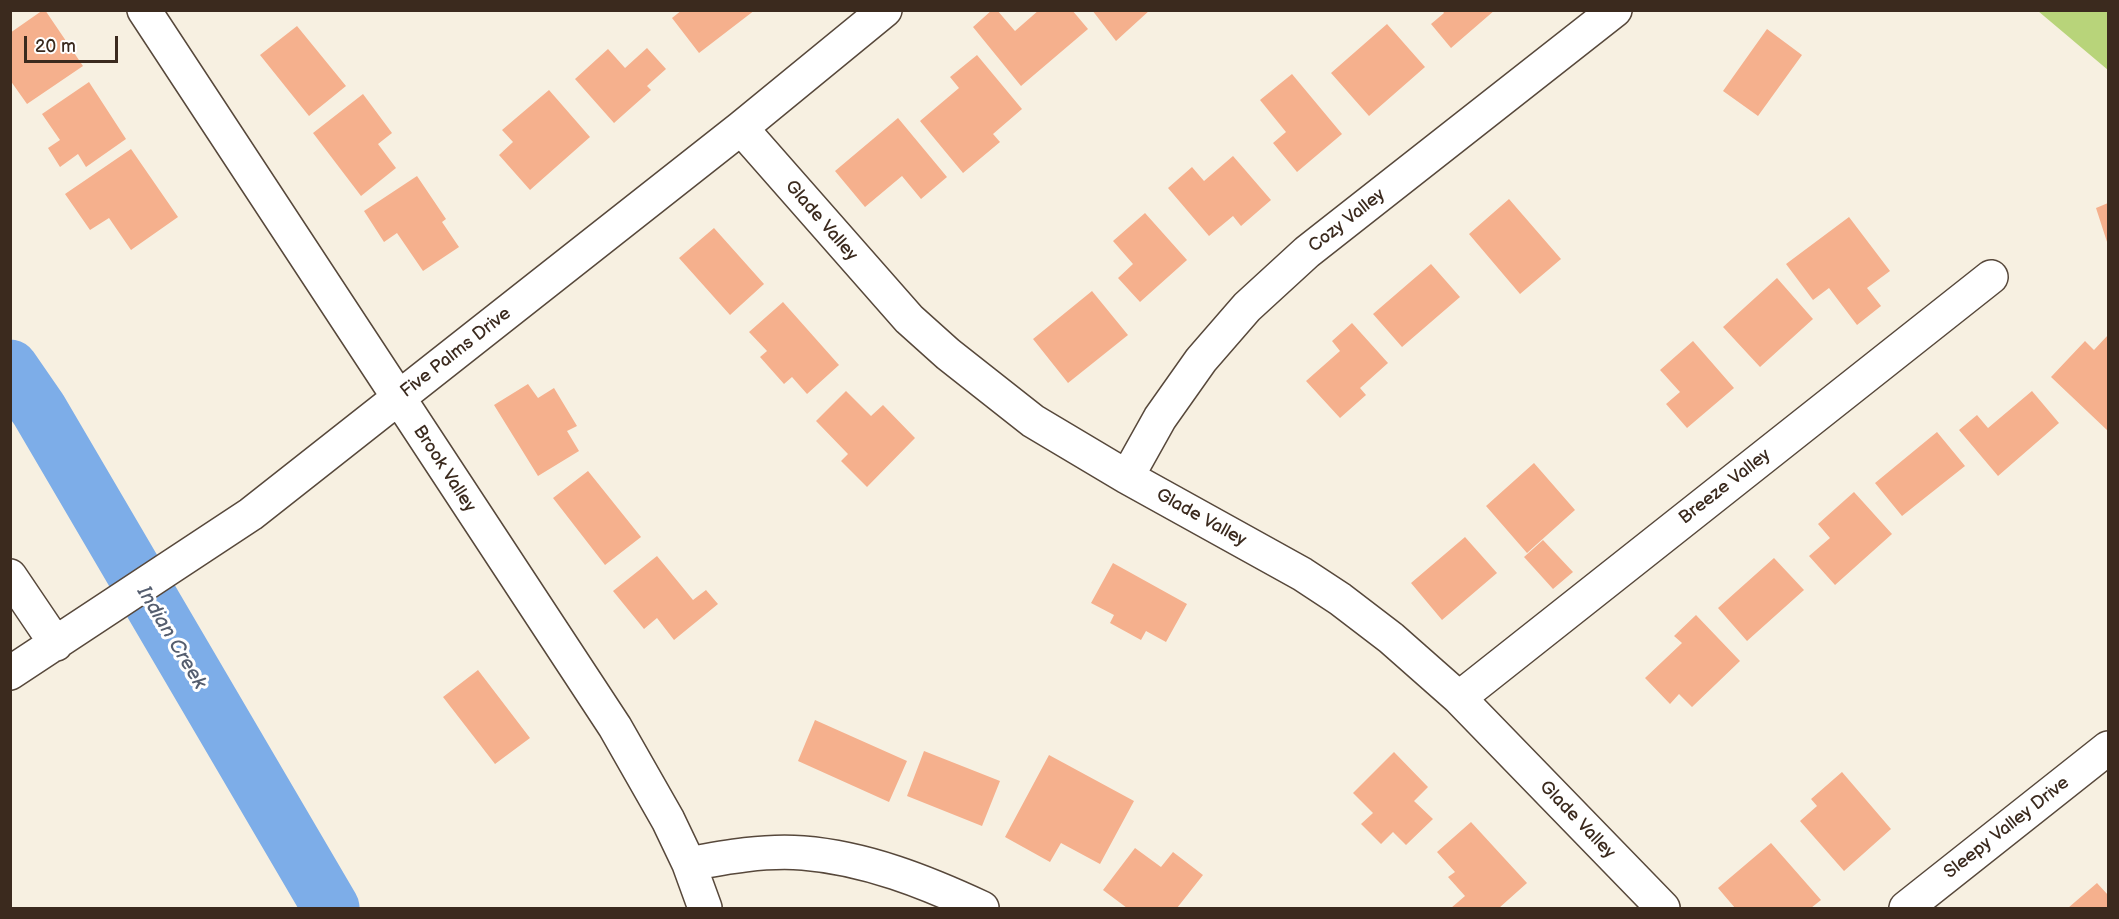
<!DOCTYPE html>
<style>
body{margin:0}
#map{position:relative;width:2119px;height:919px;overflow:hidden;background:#f7f0e1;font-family:"Balsamiq Sans",sans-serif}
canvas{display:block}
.frame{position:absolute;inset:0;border:12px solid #3b2a1e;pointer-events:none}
.scale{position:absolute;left:24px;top:36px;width:94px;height:27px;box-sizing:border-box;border:3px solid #3b2a1e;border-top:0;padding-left:8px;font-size:18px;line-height:21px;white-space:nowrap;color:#3b2a1e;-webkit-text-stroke:4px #fff;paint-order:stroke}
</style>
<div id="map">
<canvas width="2119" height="919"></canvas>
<div class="frame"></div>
<div class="scale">20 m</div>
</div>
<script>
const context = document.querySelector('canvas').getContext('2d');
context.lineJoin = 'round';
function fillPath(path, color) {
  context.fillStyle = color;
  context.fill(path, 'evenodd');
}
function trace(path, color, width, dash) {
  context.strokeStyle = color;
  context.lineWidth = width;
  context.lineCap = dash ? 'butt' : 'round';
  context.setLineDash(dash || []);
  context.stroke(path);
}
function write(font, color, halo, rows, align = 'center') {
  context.font = font + ' "Balsamiq Sans",sans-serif';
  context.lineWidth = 6;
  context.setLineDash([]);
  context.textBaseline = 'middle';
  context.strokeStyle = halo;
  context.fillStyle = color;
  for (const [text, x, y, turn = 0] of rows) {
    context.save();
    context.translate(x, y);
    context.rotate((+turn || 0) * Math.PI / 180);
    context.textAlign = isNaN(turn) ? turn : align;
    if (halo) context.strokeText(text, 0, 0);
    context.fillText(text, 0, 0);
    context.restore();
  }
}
fillPath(new Path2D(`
 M2038,11H2108V70Z`), '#b8d47a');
trace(new Path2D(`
 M10,368L39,410L331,908`), '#7dade8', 57);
fillPath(new Path2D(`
 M43,10H45L83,66L27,104L10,80V33Z
 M682,10H755L699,53L672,18Z
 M992,10H997L1015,31L1039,10H1072L1088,29L1021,86L973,27Z
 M1092,10H1150L1116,41Z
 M1442,10H1495L1451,48L1431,24L1444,13Z
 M1387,24L1425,67L1369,116L1331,73Z
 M297,26L346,86L309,116L260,55Z
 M1767,29L1802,55L1758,116L1723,91Z
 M647,48L666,69L647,86L651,90L614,123L575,79L608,49L625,68Z
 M977,55L1022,109L993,134L1000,142L963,173L920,121L959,88L950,77Z
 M1292,74L1342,134L1297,172L1273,143L1286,132L1260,100Z
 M89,82L126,139L86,167L78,154L60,167L48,148L60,140L42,114Z
 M549,90L590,137L530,190L499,155L513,142L502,130Z
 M363,94L392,133L378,144L396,168L361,196L313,133Z
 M898,118L947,177L921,199L902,176L865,207L835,171Z
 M131,149L178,217L131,250L109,218L90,230L65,194Z
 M1233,156L1271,200L1241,226L1233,216L1209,236L1168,188L1192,167L1204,181Z
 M417,176L446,219L442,222L459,247L423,271L397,233L384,242L364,211Z
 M1509,199L1561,259L1520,294L1469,234Z
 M2108,203V245L2096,208Z
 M1145,213L1187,260L1140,302L1118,278L1133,264L1113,241Z
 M1849,217L1890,271L1867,288L1881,306L1857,325L1829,288L1813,300L1786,264Z
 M714,228L764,284L730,315L679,258Z
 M1431,264L1460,297L1402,347L1373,314Z
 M1777,278L1813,319L1760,367L1723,327Z
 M1092,291L1128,335L1068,383L1033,339Z
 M783,302L839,365L807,394L792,377L784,384L760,357L767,351L749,332Z
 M1352,323L1388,363L1360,388L1366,395L1340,418L1306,381L1340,351L1332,341Z
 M2108,335V431L2051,377L2085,341L2094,350Z
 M1693,341L1734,388L1687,428L1666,404L1680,392L1660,370Z
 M528,384L538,398L554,388L577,426L567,431L579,451L538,476L494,405Z
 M846,391L871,416L883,405L915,438L867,487L841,461L848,454L816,421Z
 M2032,391L2059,423L1998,476L1959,430L1977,415L1988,428Z
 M1937,432L1965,466L1902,516L1875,483Z
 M1534,463L1575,510L1527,553L1486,506Z
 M588,471L641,537L605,565L553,498Z
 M1854,492L1892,534L1835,585L1809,556L1830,538L1818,524Z
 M1465,537L1497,573L1442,620L1411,583Z
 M1543,540L1573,572L1553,589L1524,557Z
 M657,556L693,600L706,590L718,604L674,640L657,618L644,629L613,591Z
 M1774,558L1804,590L1747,641L1718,608Z
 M1113,563L1187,604L1166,642L1146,631L1141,640L1110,623L1114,615L1091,603Z
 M1696,615L1740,661L1692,707L1679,694L1670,704L1645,678L1682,643L1674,636Z
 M478,670L530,738L495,764L443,697Z
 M815,720L907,761L889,802L798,761Z
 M924,751L1000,781L982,826L907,796Z
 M1394,752L1428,787L1414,801L1433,819L1406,845L1393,832L1381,844L1361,824L1373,813L1353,793Z
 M1049,755L1134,801L1100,864L1061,843L1050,862L1005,837Z
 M1842,772L1891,829L1844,871L1800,821L1817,806L1811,799Z
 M1471,822L1527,883L1499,908H1451L1465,896L1448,877L1455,872L1437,852Z
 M1771,843L1821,900L1811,908H1735L1718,888Z
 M1135,848L1161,867L1173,852L1203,875L1177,908H1127L1103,890Z
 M2097,883L2108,895V908H2068Z`), '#f5b08d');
const minor = new Path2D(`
 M144,10L615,727L668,820L689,864L705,908
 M741,128L909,319L948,354L1033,421L1127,477L1302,574L1340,599L1391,638L1459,698L1663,908
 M1127,477L1160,418L1201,360L1247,307L1307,252L1615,10
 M10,576L56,644
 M10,673L251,514L741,128L885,10
 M1459,698L1991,277
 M689,864C726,857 765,850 803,853C866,858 926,882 982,908
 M1906,908L2108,748`);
trace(minor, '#57483b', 36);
trace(minor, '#fff', 33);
write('18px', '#3b2a1e', '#fff', [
 ["Glade Valley",821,221,49],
 ["Cozy Valley",1347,221,-38],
 ["Five Palms Drive",456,353,-38],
 ["Brook Valley",444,469,57],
 ["Breeze Valley",1725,487,-38],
 ["Glade Valley",1201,518,29],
 ["Glade Valley",1577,820,46],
 ["Sleepy Valley Drive",2007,828,-38]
]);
write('italic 20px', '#555e6f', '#fff', [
 ["Indian Creek",171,638,59]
]);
</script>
